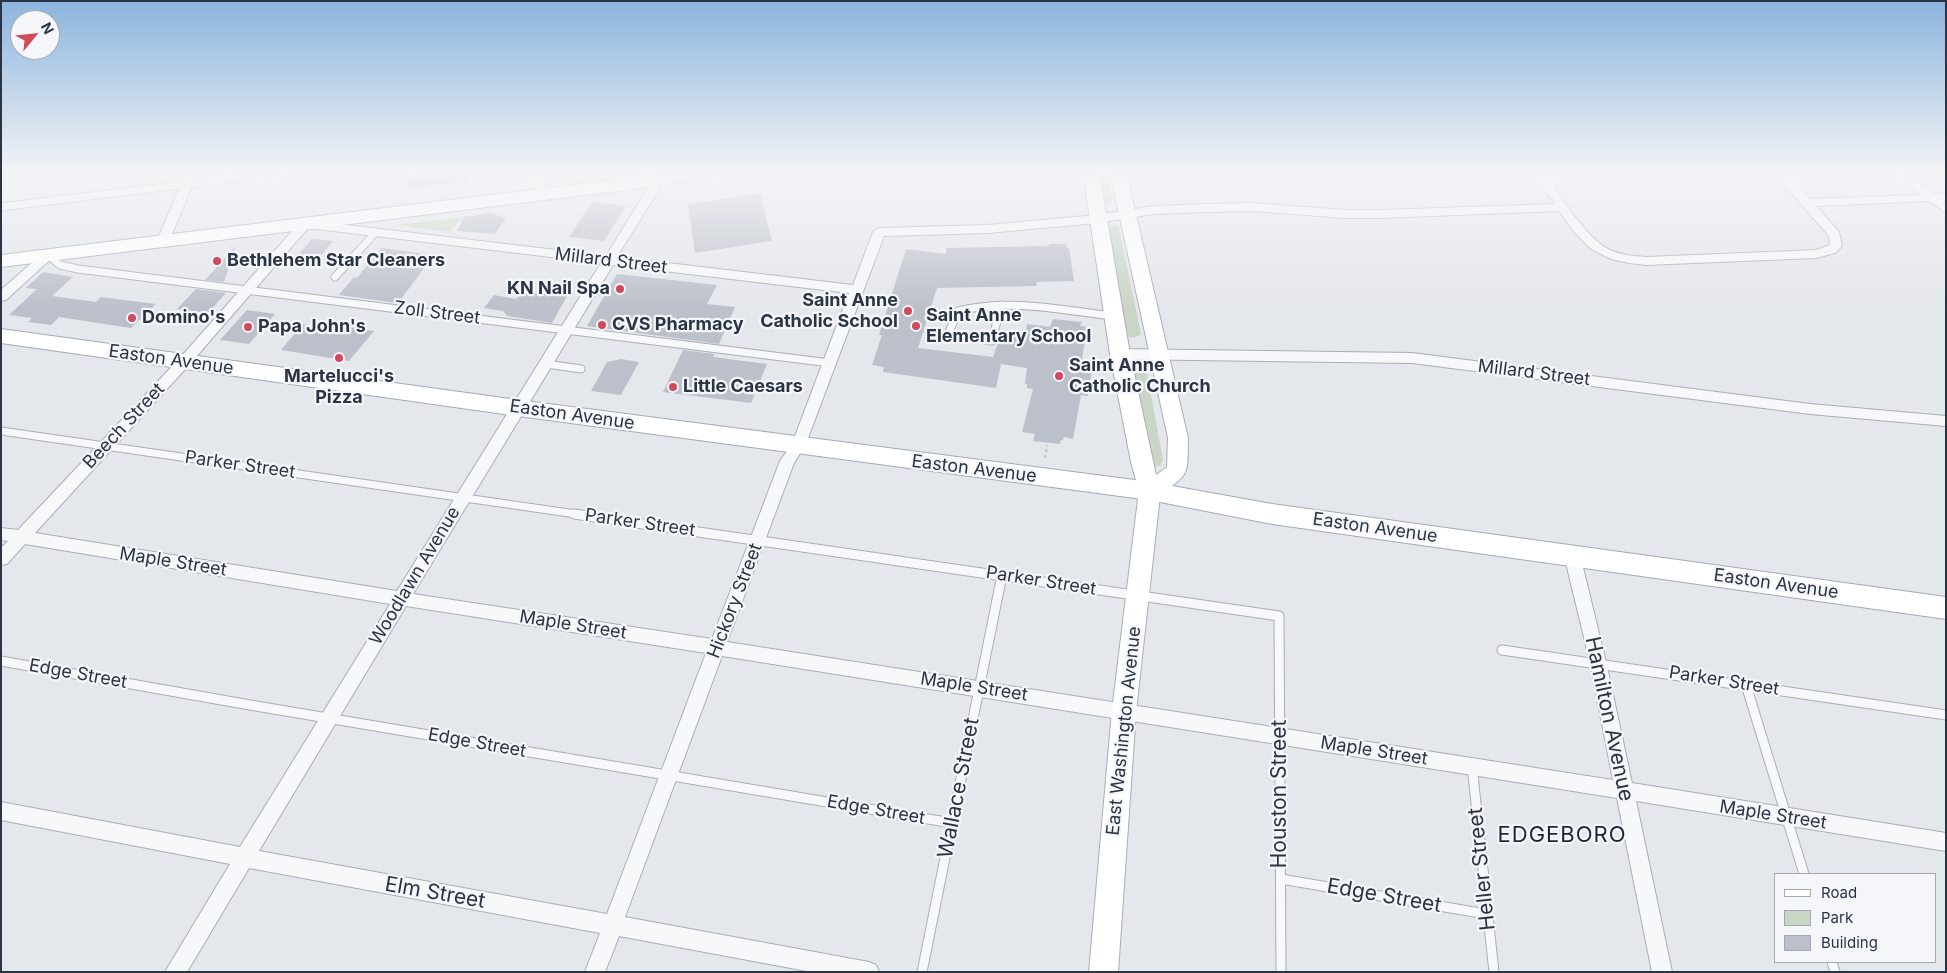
<!DOCTYPE html>
<style>
body{margin:0}
#map{position:relative;width:1947px;height:973px;overflow:hidden;background:#e4e7ec;font-family:Inter,sans-serif}
canvas{display:block}
.frame{position:absolute;inset:0;border:2px solid #2b3445;pointer-events:none}
.legend{position:absolute;left:1774px;top:873px;width:162px;height:90px;box-sizing:border-box;background:#f4f6f9;border:1px solid #a4a8b1;margin:0;padding:6px 9px;list-style:none;font-size:15px;color:#2b3445}
.legend li{display:flex;align-items:center;gap:10px;height:25px}
.legend b{width:25px;border:1px solid #a4a8b1}
.north{position:absolute;left:10px;top:10px;width:50px;height:50px;box-sizing:border-box;background:#f4f6f9;border:1px solid #a4a8b1;border-radius:50%;rotate:62deg;font-size:14px;font-weight:700;line-height:20px;text-align:center;color:#2b3445}
.north::after{content:'';display:block;margin:auto;width:18px;height:22px;background:#d1495b;clip-path:polygon(50% 0,100% 100%,50% 72%,0 100%)}
</style>
<div id="map">
<canvas width="1947" height="973"></canvas>
<div class="frame"></div>
<ul class="legend">
<li><b style="height:6px;background:#fff"></b>Road</li>
<li><b style="height:14px;background:#c9d6c5"></b>Park</li>
<li><b style="height:14px;background:#bbc0ca"></b>Building</li>
</ul>
<div class="north">N</div>
</div>
<script>
const context = document.querySelector('canvas').getContext('2d');
context.lineJoin = 'round';
function fillPath(path, color) {
  context.fillStyle = color;
  context.fill(path, 'evenodd');
}
function trace(path, color, width, dash) {
  context.strokeStyle = color;
  context.lineWidth = width;
  context.lineCap = dash ? 'butt' : 'round';
  context.setLineDash(dash || []);
  context.stroke(path);
}
function write(font, color, halo, rows, align = 'center') {
  context.font = font + ' Inter,sans-serif';
  context.lineWidth = 4.5;
  context.setLineDash([]);
  context.textBaseline = 'middle';
  context.strokeStyle = halo;
  context.fillStyle = color;
  for (const [text, x, y, turn = 0] of rows) {
    context.save();
    context.translate(x, y);
    context.rotate((+turn || 0) * Math.PI / 180);
    context.textAlign = isNaN(turn) ? turn : align;
    if (halo) context.strokeText(text, 0, 0);
    context.fillText(text, 0, 0);
    context.restore();
  }
}
fillPath(new Path2D(`
 M1095,172H1107L1113,199L1110,203L1105,204L1101,201Z
 M462,217L450,232L397,225Z
 M1110,225H1116L1119,228L1141,334C1134,339 1130,338 1123,334L1106,229Z
 M1134,364H1141L1146,368L1163,460L1160,466L1153,467L1131,369Z`), '#c9d6c5');
fillPath(new Path2D(`
 M426,172H466L467,182L407,188L410,174Z
 M760,193L772,241L695,253L688,204Z
 M592,202L626,206L604,241L569,237Z
 M490,213L506,218L495,234L457,231L464,217Z
 M312,239L333,241L313,266L290,264Z
 M1049,244H1066L1067,248H1069L1074,281L1036,282L1037,286L937,288L918,348L993,357L1001,334L1025,337L1027,324L1050,327L1053,319L1082,322L1080,326L1087,327L1082,359L1090,360V368H1092L1088,396L1081,395L1073,439L1064,437L1063,440H1061L1060,444L1033,441L1035,434L1022,432L1033,389L1027,388V384H1025L1027,368L1001,364L996,388L883,372L884,367L872,365L882,335H879L906,249L946,254V248L1049,246Z
 M236,246L224,282L205,280Z
 M381,248L434,255L398,303L339,295L354,277L357,278Z
 M43,272L73,277L52,296L96,302L101,297L156,304L131,328L59,317L51,325L28,322L32,318L9,315L37,289L26,288Z
 M617,274L717,285L707,304L735,307L719,344L587,326Z
 M196,289L226,293L208,313L177,309Z
 M522,293L553,294L567,296L552,323L507,316L503,311L484,308L494,295L516,299Z
 M247,310L275,314L249,344L220,340Z
 M323,323L374,331L349,361L281,350L303,324L319,327Z
 M683,350L715,354L713,357L767,364L751,403L663,392Z
 M621,359L639,362L621,395L591,391L607,362Z`), '#bbc0ca');
const laneFar1 = new Path2D(`
 M1,207L286,172
 M48,255L60,265L78,269L830,363
 M335,277L375,233
 M1001,305L992,341L948,334L958,311C1010,298 1061,310 1113,316
 M546,364L581,369
 M1,431L583,515`);
const lane = new Path2D(`
 M574,514L1279,616L1281,972
 M1502,650L1946,715
 M1,661L250,705L952,823
 M1746,685L1804,874
 M1472,766L1494,972
 M1281,879L1486,914
 M1832,962L1835,972
 M922,972L1002,575`);
const street = new Path2D(`
 M186,172H198L169,241L167,244H159L157,241Z
 M529,172H541L549,194L547,197H539Z
 M1537,172H1549C1554,193 1589,239 1608,249C1620,255 1633,256 1646,257L1816,250L1830,245L1829,236L1773,172H1785L1810,199L1921,195L1894,172H1907L1935,194L1946,193V201H1943L1946,203V213L1929,201L1816,206L1839,232L1842,246L1835,253L1816,258L1646,265L1629,263L1611,259L1591,249L1575,233L1559,211L1381,218H1345L1252,211L1207,212L1154,214L1097,223L988,233L884,236L805,446L794,463L727,642L1613,780L1590,662L1564,555L1566,550L1572,549L1578,550L1580,555L1606,662L1632,783L1946,833V851L1636,801L1672,972H1652L1617,798L722,656L625,917L869,962L876,965L879,972H812L619,936L605,972H585L600,933L249,868L187,972H165L230,864L1,820V802L240,847L390,604L25,544L7,564L1,565V548L8,541L1,540V528L18,530L179,359L301,221L305,220L606,256L652,181L658,178L664,181L617,257L853,285L873,232L879,228L988,225L1097,215L1154,206L1207,204L1252,203L1345,210H1381L1555,204L1542,186ZM308,228L601,263L397,591L35,533L189,365ZM613,265L849,293L792,444L780,461L712,639L413,594ZM406,606L706,653L607,914L259,851Z
 M48,251L54,255L52,258L6,300L1,301V290L44,252Z
 M1120,349L1412,353L1810,404L1946,416V426L1810,414L1412,363L1120,359L1115,357L1113,354L1115,351Z`);
const secondary = new Path2D(`
 M1083,172H1099L1130,354L1156,475L1167,467L1168,438L1110,172H1126L1188,438C1187,476 1191,472 1160,495L1136,711L1118,972H1089L1112,711L1139,491L1131,462L1110,354Z`);
const primary = new Path2D(`
 M678,172H722L719,176L713,177L658,186L1,267V255Z
 M1,329L518,400L1150,482L1272,504L1946,597V619L1272,524L1150,500L518,416L1,343Z`);
trace(laneFar1, '#a9aeb7', 9);
trace(lane, '#a9aeb7', 11);
trace(street, '#a9aeb7', 2);
trace(secondary, '#a9aeb7', 2);
trace(primary, '#a3abb8', 2);
trace(new Path2D(`
 M1045,458L1047,445`), '#c2c5cb', 2.5, [3, 3]);
trace(laneFar1, '#f7f8fa', 7);
trace(lane, '#f7f8fa', 9);
fillPath(street, '#f7f8fa');
fillPath(secondary, '#fff');
fillPath(primary, '#fff');
const sky = context.createLinearGradient(0, 0, 0, 308);
sky.addColorStop(0, '#8bb4dd');
sky.addColorStop(0.56, '#f3f4f6');
sky.addColorStop(1, '#f3f4f600');
context.fillStyle = sky;
context.fillRect(0, 0, 1947, 308);
for (const [x, y, r, color] of [
 [217,261,5,"#d1495b"],
 [620,289,5,"#d1495b"],
 [908,311,5,"#d1495b"],
 [132,318,5,"#d1495b"],
 [602,325,5,"#d1495b"],
 [916,326,5,"#d1495b"],
 [248,327,5,"#d1495b"],
 [339,358,5,"#d1495b"],
 [1059,376,5,"#d1495b"],
 [673,387,5,"#d1495b"]
]) {
  const dot = new Path2D();
  dot.arc(x, y, r, 0, 2 * Math.PI);
  context.fillStyle = color;
  context.fill(dot);
  trace(dot, '#f4f6f9', 2);
}
write('bold 18px', '#2b3445', '#f4f6f9', [
 ["Bethlehem Star Cleaners",227,261],
 ["KN Nail Spa",610,289,"right"],
 ["Saint Anne",898,301,"right"],
 ["Catholic School",898,322,"right"],
 ["Saint Anne",926,316],
 ["Elementary School",926,337],
 ["Domino's",142,318],
 ["CVS Pharmacy",612,325],
 ["Papa John's",258,327],
 ["Saint Anne",1069,366],
 ["Catholic Church",1069,387],
 ["Martelucci's",339,377,"center"],
 ["Pizza",339,398,"center"],
 ["Little Caesars",683,387]
], 'left');
write('18px', '#2b3445', '#f4f6f9', [
 ["Millard Street",611,261,7],
 ["Zoll Street",437,313,7],
 ["Easton Avenue",171,360,8],
 ["Millard Street",1534,373,7],
 ["Easton Avenue",572,415,8],
 ["Beech Street",124,426,-47],
 ["Parker Street",240,465,8],
 ["Easton Avenue",974,469,7],
 ["Parker Street",640,523,8],
 ["Easton Avenue",1375,528,8],
 ["Maple Street",173,562,9],
 ["Woodlawn Avenue",415,576,-59],
 ["Parker Street",1041,581,9],
 ["Easton Avenue",1776,584,8],
 ["Hickory Street",735,601,-69],
 ["Maple Street",573,625,9],
 ["Edge Street",78,674,10],
 ["Parker Street",1724,681,9],
 ["Maple Street",974,687,9],
 ["East Washington Avenue",1124,731,-84],
 ["Edge Street",477,743,10],
 ["Maple Street",1374,751,9],
 ["Edge Street",876,810,10],
 ["Maple Street",1773,815,9]
]);
write('21px', '#2b3445', '#f4f6f9', [
 ["Hamilton Avenue",1609,719,78],
 ["Wallace Street",959,788,-79],
 ["Houston Street",1280,794,-90],
 ["Heller Street",1482,869,-96],
 ["Elm Street",435,893,10],
 ["Edge Street",1384,896,10]
]);
context.letterSpacing = '1px';
write('22px', '#1d2536', '#f4f6f9', [
 ["EDGEBORO",1562,835]
]);
context.letterSpacing = '0px';
</script>
